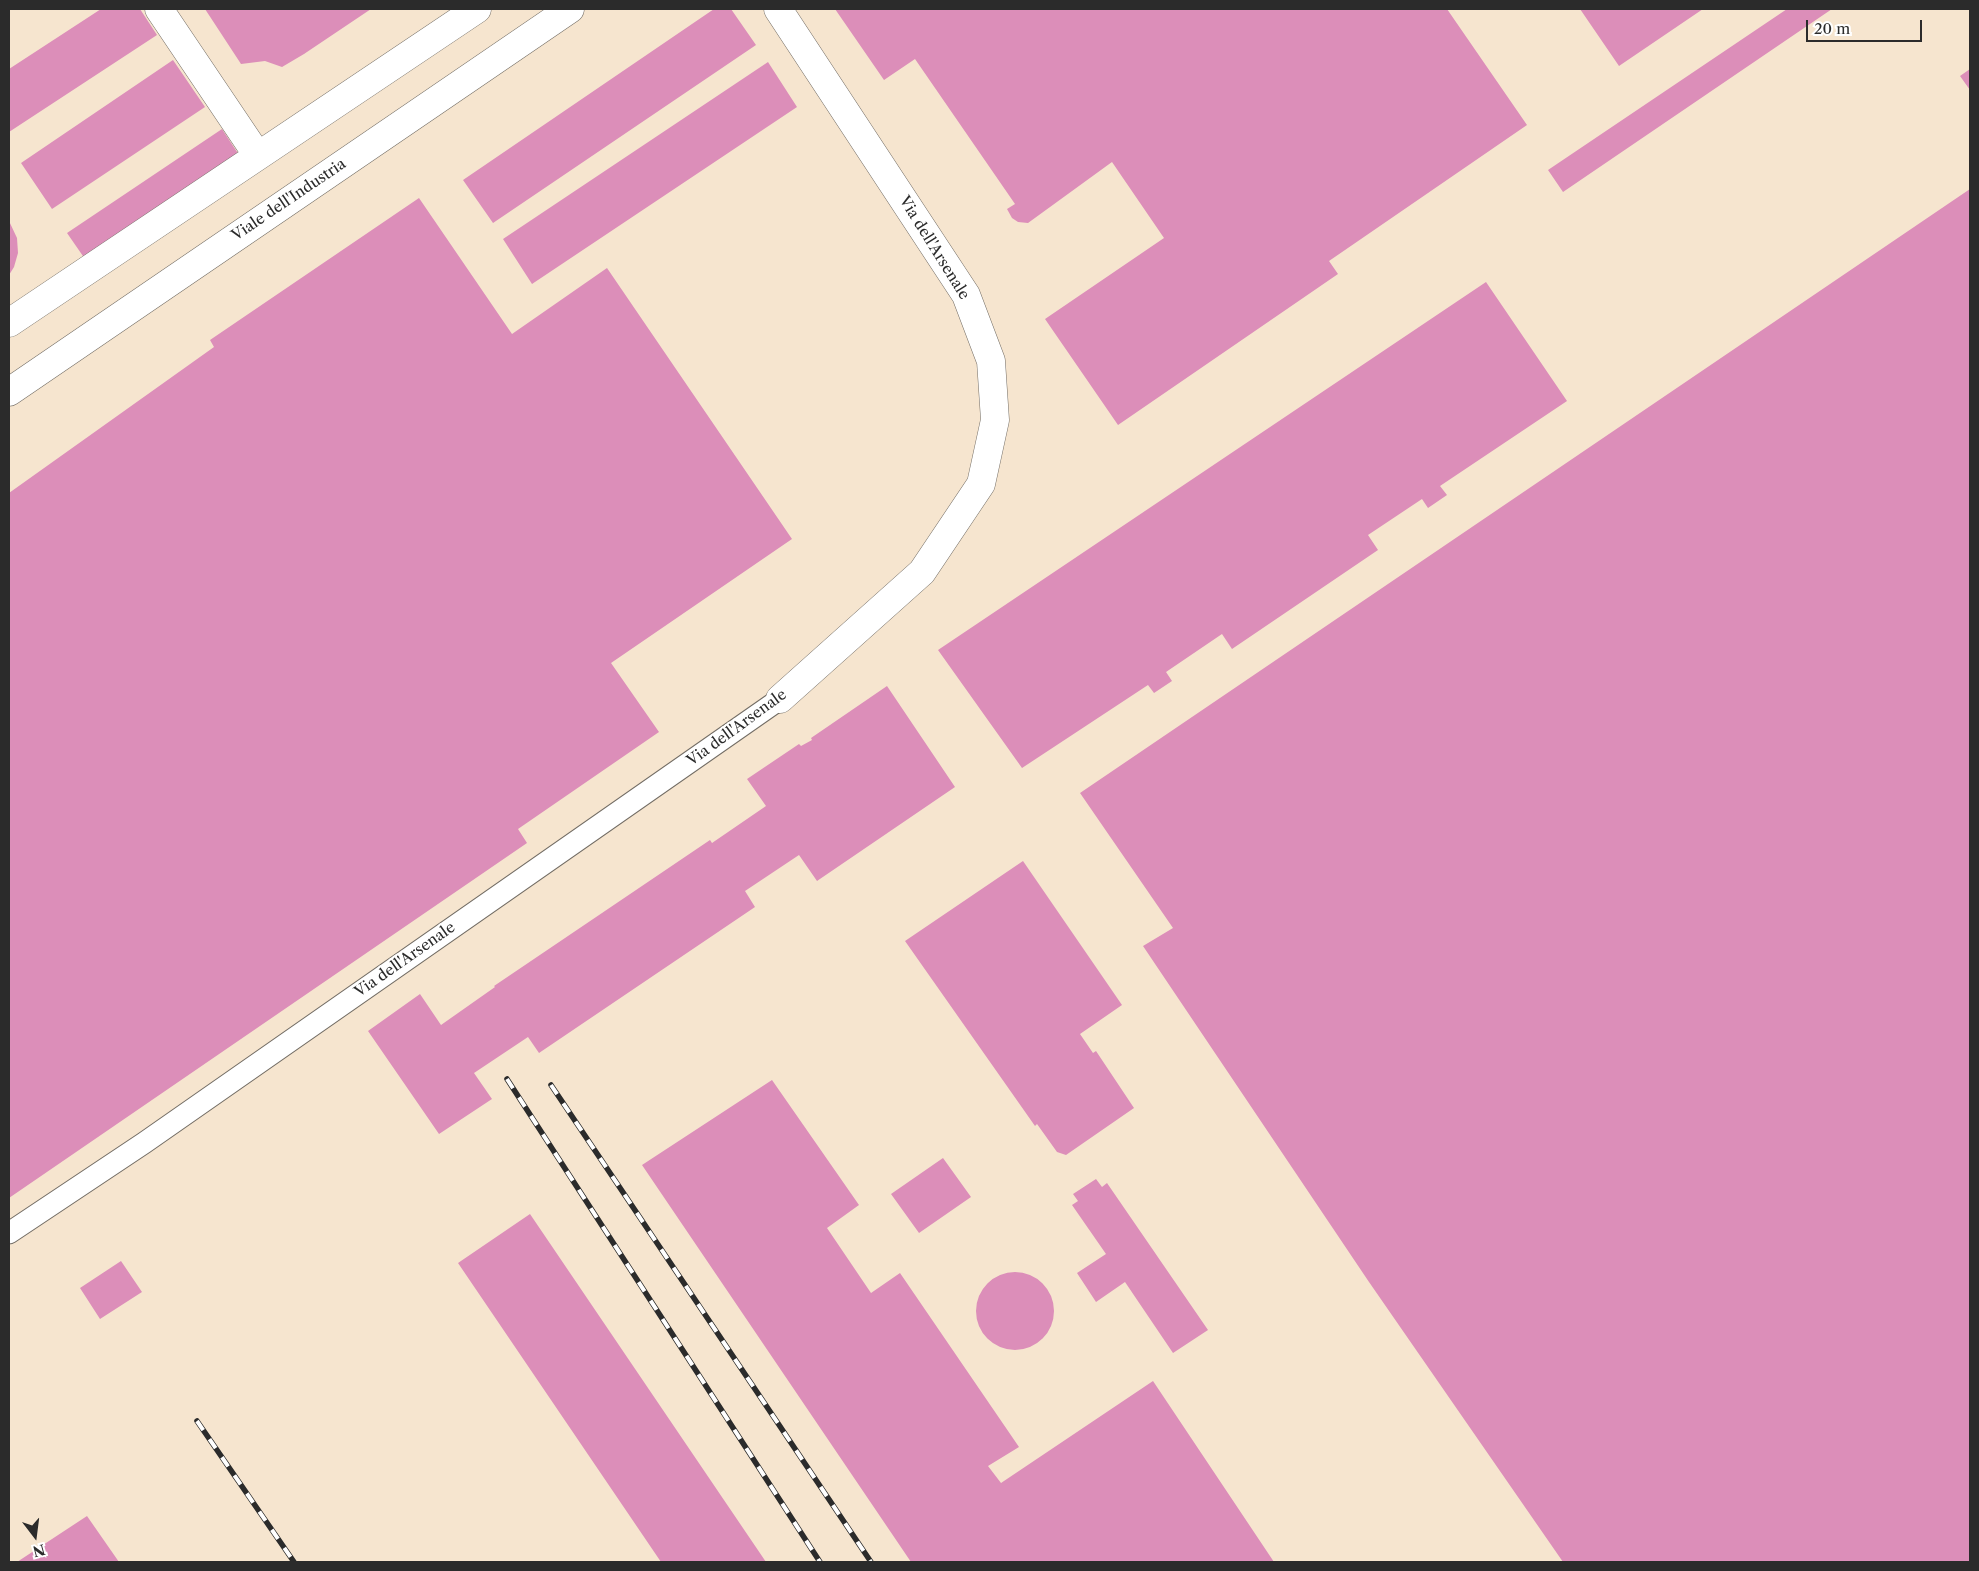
<!DOCTYPE html>
<style>
body{margin:0}
#map{position:relative;width:1979px;height:1571px;overflow:hidden;background:#f6e5cf;font-family:"Libre Caslon Text",serif}
canvas{display:block}
.frame{position:absolute;inset:0;border:10px solid #2b2b2b;pointer-events:none}
.north{position:absolute;left:10px;top:1511px;width:50px;height:50px;-webkit-text-stroke:4px #fff;paint-order:stroke;rotate:165deg;font-size:14px;font-weight:700;line-height:20px;text-align:center;color:#2b2b2b}
.north::after{content:'';display:block;margin:auto;width:18px;height:22px;background:#2b2b2b;clip-path:polygon(50% 0,100% 100%,50% 72%,0 100%)}
.scale{position:absolute;left:1806px;top:20px;width:116px;height:22px;box-sizing:border-box;border:2px solid #2b2b2b;border-top:0;padding-left:6px;font-size:15px;line-height:18px;white-space:nowrap;color:#2b2b2b;-webkit-text-stroke:4px #fff;paint-order:stroke}
</style>
<div id="map">
<canvas width="1979" height="1571"></canvas>
<div class="frame"></div>
<div class="north">N</div>
<div class="scale">20 m</div>
</div>
<script>
const context = document.querySelector('canvas').getContext('2d');
context.lineJoin = 'round';
function fillPath(path, color) {
  context.fillStyle = color;
  context.fill(path, 'evenodd');
}
function trace(path, color, width, dash) {
  context.strokeStyle = color;
  context.lineWidth = width;
  context.lineCap = dash ? 'butt' : 'round';
  context.setLineDash(dash || []);
  context.stroke(path);
}
function write(font, color, halo, rows, align = 'center') {
  context.font = font + ' "Libre Caslon Text",serif';
  context.lineWidth = 4;
  context.setLineDash([]);
  context.textBaseline = 'middle';
  context.strokeStyle = halo;
  context.fillStyle = color;
  for (const [text, x, y, turn = 0] of rows) {
    context.save();
    context.translate(x, y);
    context.rotate((+turn || 0) * Math.PI / 180);
    context.textAlign = isNaN(turn) ? turn : align;
    if (halo) context.strokeText(text, 0, 0);
    context.fillText(text, 0, 0);
    context.restore();
  }
}
fillPath(new Path2D(`
 M101,9H140L157,35L9,132V69Z
 M205,9H371L304,54L282,67L265,61L241,64Z
 M714,9H731L756,45L493,223L463,180Z
 M835,9H1447L1527,125L1329,261L1338,274L1118,425L1045,319L1164,238L1112,162L1028,223L1018,222L1012,218L1007,209L1015,204L915,59L884,80Z
 M1580,9H1703L1619,66Z
 M1787,9H1832L1563,192L1548,170Z
 M173,60L205,107L52,209L21,163Z
 M768,62L797,107L532,284L503,239Z
 M1970,69V90L1960,76Z
 M222,129L239,155L85,259L67,233Z
 M1970,189V1562H1563L1369,1282L1143,946L1173,928L1080,793Z
 M419,198L512,334L607,268L792,539L611,663L659,732L518,829L527,843L9,1198V493L214,347L210,340Z
 M9,221L17,238L18,253L14,267L9,275Z
 M1486,282L1567,401L1440,486L1447,495L1428,508L1422,499L1368,535L1378,550L1232,649L1222,634L1166,672L1172,681L1154,693L1148,685L1022,768L938,650Z
 M887,686L955,787L817,881L799,855L745,891L755,907L539,1053L528,1037L474,1073L492,1099L439,1134L368,1031L420,994L441,1025L495,987L494,986L710,840L712,843L766,806L747,779L799,744L801,746L812,740L811,738Z
 M1023,861L1122,1005L1080,1034L1093,1053L1096,1051L1134,1108L1066,1155L1057,1152L1037,1124L1035,1126L905,941Z
 M772,1080L859,1205L827,1228L871,1293L900,1273L1019,1447L988,1466L1001,1483L1153,1381L1274,1562H911L642,1165Z
 M943,1158L971,1197L919,1233L891,1194Z
 M1096,1179L1102,1187L1107,1183L1208,1330L1173,1353L1125,1282L1096,1302L1077,1273L1106,1254L1072,1205L1078,1201L1073,1194Z
 M530,1214L766,1562H661L458,1263Z
 M121,1261L142,1292L100,1319L80,1288Z
 M976 1311a39 39 0 1 1 78 0a39 39 0 1 1-78 0Z
 M87,1516L119,1562H17Z`), '#dc8eb9');
const lane = new Path2D(`
 M9,1233L144,1143L780,699`);
const street = new Path2D(`
 M159,9L258,156
 M778,9L966,295L991,361L995,420L981,484L922,572L780,699
 M9,323L477,9
 M9,392L570,9`);
trace(lane, '#726c64', 23);
trace(street, '#726c64', 29);
trace(lane, '#fff', 21);
trace(street, '#fff', 28);
const rail = new Path2D(`
 M507,1079L820,1562
 M551,1085L871,1562
 M197,1421L294,1562`);
trace(rail, '#2b2b2b', 5.5);
trace(rail, '#fff', 4, [11]);
write('15px', '#2b2b2b', '#fff', [
 ["Viale dell'Industria",289,200,-34],
 ["Via dell'Arsenale",934,248,58],
 ["Via dell'Arsenale",737,728,-36],
 ["Via dell'Arsenale",405,960,-35]
]);
</script>
